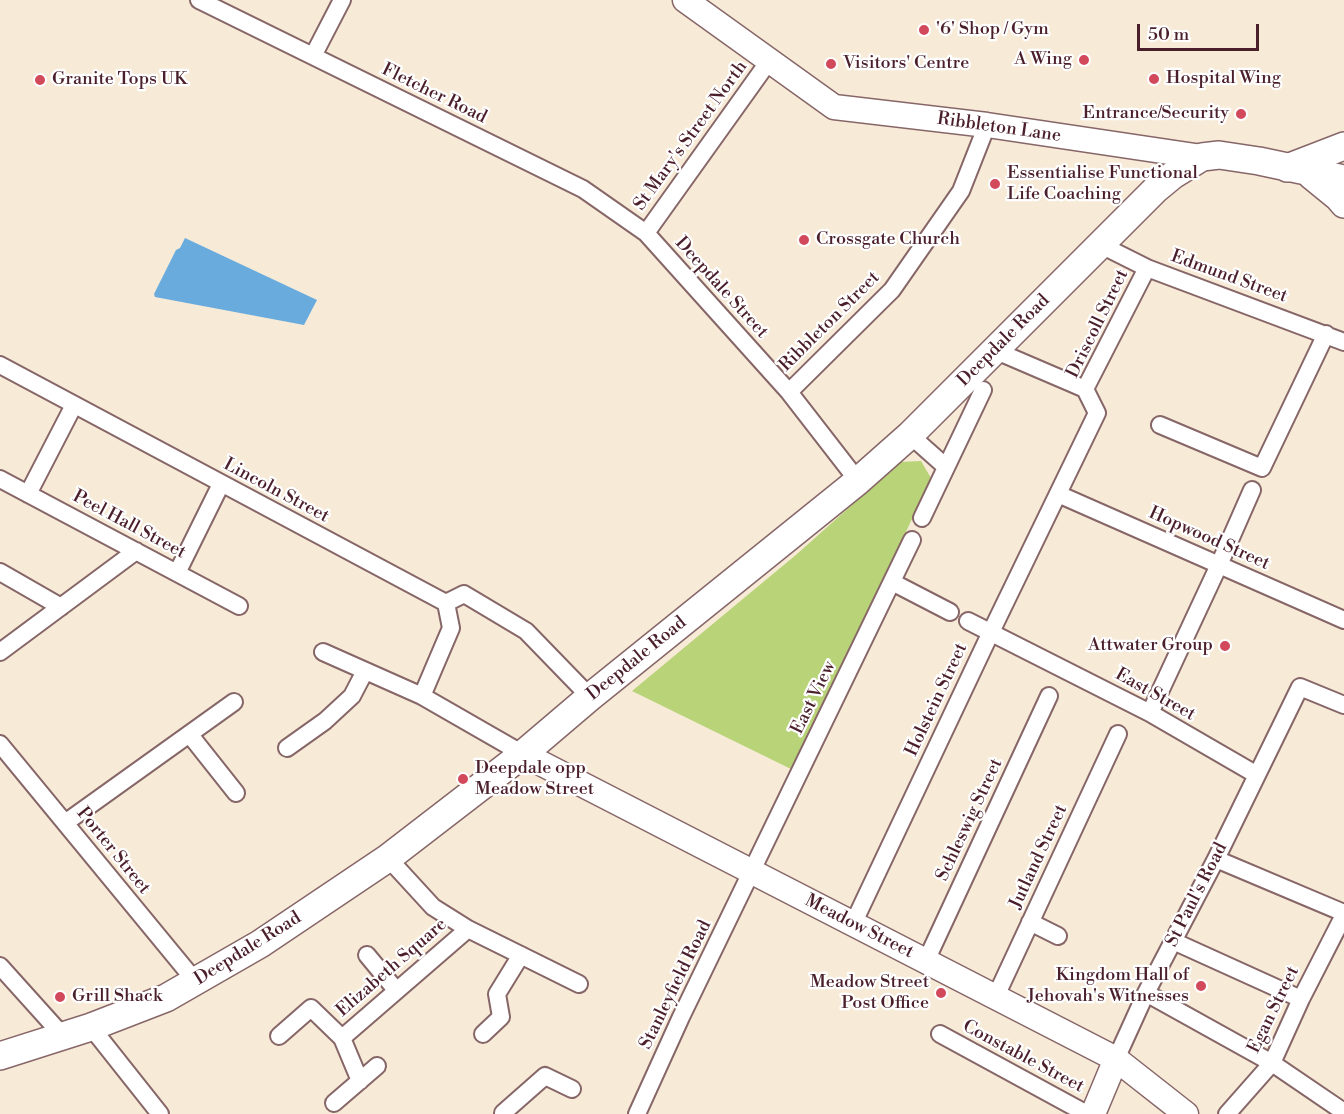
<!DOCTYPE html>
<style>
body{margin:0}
#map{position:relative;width:1344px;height:1114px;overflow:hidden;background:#f7ebd8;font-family:"Libre Bodoni",serif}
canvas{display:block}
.scale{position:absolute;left:1137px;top:24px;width:122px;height:27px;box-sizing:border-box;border:3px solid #4a1f2b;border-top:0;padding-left:8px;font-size:18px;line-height:21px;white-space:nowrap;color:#4a1f2b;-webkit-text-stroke:4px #fff;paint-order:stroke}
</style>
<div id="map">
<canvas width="1344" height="1114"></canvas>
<div class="scale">50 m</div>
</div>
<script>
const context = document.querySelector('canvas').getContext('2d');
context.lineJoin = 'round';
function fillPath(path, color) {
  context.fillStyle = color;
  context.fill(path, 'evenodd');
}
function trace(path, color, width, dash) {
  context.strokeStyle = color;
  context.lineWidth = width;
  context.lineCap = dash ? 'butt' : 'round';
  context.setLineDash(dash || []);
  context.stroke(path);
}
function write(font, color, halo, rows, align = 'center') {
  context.font = font + ' "Libre Bodoni",serif';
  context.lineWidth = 4.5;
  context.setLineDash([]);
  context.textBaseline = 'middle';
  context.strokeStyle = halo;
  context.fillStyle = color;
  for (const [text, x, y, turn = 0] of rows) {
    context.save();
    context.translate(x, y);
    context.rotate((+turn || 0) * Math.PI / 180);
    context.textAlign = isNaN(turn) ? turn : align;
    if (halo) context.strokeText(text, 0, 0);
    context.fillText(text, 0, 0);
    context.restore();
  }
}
fillPath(new Path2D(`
 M921,461L931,478L795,771L632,691L797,554L900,462Z`), '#b8d378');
fillPath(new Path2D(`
 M185,238L317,300L304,325L155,297L154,294L176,250L180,248Z`), '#69abdd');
const street = new Path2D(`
 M199,0L583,189L646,233L789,392L858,481
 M313,56L342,0
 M646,233L769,61
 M1101,245L1147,268L1344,342
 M994,350L1085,389
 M0,365L446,603L451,628L422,696
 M789,392L892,290L961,191L987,125
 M1160,425L1262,468L1326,334
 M910,435L946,467
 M0,479L239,606
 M28,494L74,405
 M1058,494L1344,620
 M922,518L983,390
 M0,572L61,607
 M177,573L221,484
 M892,582L950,612
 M446,603L464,594L526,631L590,697
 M968,621L1150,713L1257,775
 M0,652L136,551
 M323,652L422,696L523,754
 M1150,713L1219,565L1252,490
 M190,735L236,793
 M0,744L196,982
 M287,748L325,721L352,696L365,671
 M65,823L234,702
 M388,858L433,907L468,929L579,984
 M1216,859L1344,913
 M1030,922L1058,936
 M853,924L991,632L1097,413L1085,389L1147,268
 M1173,941L1301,999
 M367,955L396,990
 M926,961L1049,696
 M0,966L63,1036
 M1146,993L1272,1063L1344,1112
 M996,996L1118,734
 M91,1027L160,1114
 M483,1034L501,1017L497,994L521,955
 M940,1034L1087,1114
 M279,1036L311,1008L342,1038L360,1081
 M342,1038L468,929
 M1116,1059L1146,993L1216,859L1300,687L1344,705
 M334,1103L377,1066
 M504,1114L503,1113L545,1076L572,1089
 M637,1114L681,1017L912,540
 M1227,1114L1272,1063L1301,999L1344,915`);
const secondary = new Path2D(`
 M685,0L834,107L987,125L1202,157
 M523,754L1116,1059L1186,1114
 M1093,1114L1116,1059`);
const primary = new Path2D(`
 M1287,168L1344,146
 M1311,175L1338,197L1344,204
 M0,1056L91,1027L166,998L260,944L388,858L523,754L590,697L858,481L910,435L1156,189L1173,175L1202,157L1219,155L1259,161L1344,179`);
trace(street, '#876668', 20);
trace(secondary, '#876668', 27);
trace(primary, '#876668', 30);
trace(street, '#fff', 16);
trace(secondary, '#fff', 24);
trace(primary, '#fff', 27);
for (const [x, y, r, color] of [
 [924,30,6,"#d1495b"],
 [1084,60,6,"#d1495b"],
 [831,64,6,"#d1495b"],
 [1154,79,6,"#d1495b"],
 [40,80,6,"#d1495b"],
 [1241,114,6,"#d1495b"],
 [995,184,6,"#d1495b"],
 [804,240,6,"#d1495b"],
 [1225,646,6,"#d1495b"],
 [463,779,6,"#d1495b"],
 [1201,986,6,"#d1495b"],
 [941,993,6,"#d1495b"],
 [60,997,6,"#d1495b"]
]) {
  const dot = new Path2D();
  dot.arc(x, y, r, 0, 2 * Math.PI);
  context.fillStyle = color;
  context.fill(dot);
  trace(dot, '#fff', 2);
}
write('18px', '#4a1f2b', '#fff', [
 ["'6' Shop / Gym",936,30],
 ["A Wing",1072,60,"right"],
 ["Visitors' Centre",843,64],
 ["Hospital Wing",1166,79],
 ["Granite Tops UK",52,80],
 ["Entrance/Security",1229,114,"right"],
 ["Essentialise Functional",1007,174],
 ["Life Coaching",1007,195],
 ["Crossgate Church",816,240],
 ["Attwater Group",1213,646,"right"],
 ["Deepdale opp",475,769],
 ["Meadow Street",475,790],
 ["Kingdom Hall of",1189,976,"right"],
 ["Jehovah's Witnesses",1189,997,"right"],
 ["Meadow Street",929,983,"right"],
 ["Post Office",929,1004,"right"],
 ["Grill Shack",72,997]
], 'left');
write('18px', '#4a1f2b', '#fff', [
 ["Fletcher Road",434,94,26],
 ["Ribbleton Lane",999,128,8],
 ["St Mary's Street North",691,136,-54],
 ["Edmund Street",1229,277,20],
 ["Deepdale Street",721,288,48],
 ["Ribbleton Street",830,322,-45],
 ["Driscoll Street",1098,324,-64],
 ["Deepdale Road",1004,341,-45],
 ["Lincoln Street",276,491,28],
 ["Peel Hall Street",129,525,28],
 ["Hopwood Street",1209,539,24],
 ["Deepdale Road",637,659,-39],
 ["East Street",1155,695,29],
 ["East View",814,698,-64],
 ["Holstein Street",937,700,-65],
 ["Schleswig Street",970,820,-65],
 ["Porter Street",113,851,51],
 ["Jutland Street",1039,857,-65],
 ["St Paul's Road",1197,895,-63],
 ["Meadow Street",859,927,27],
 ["Deepdale Road",248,949,-32],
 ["Elizabeth Square",392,968,-41],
 ["Stanleyfield Road",676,985,-64],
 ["Egan Street",1274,1010,-64],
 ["Constable Street",1023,1057,28]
]);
</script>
